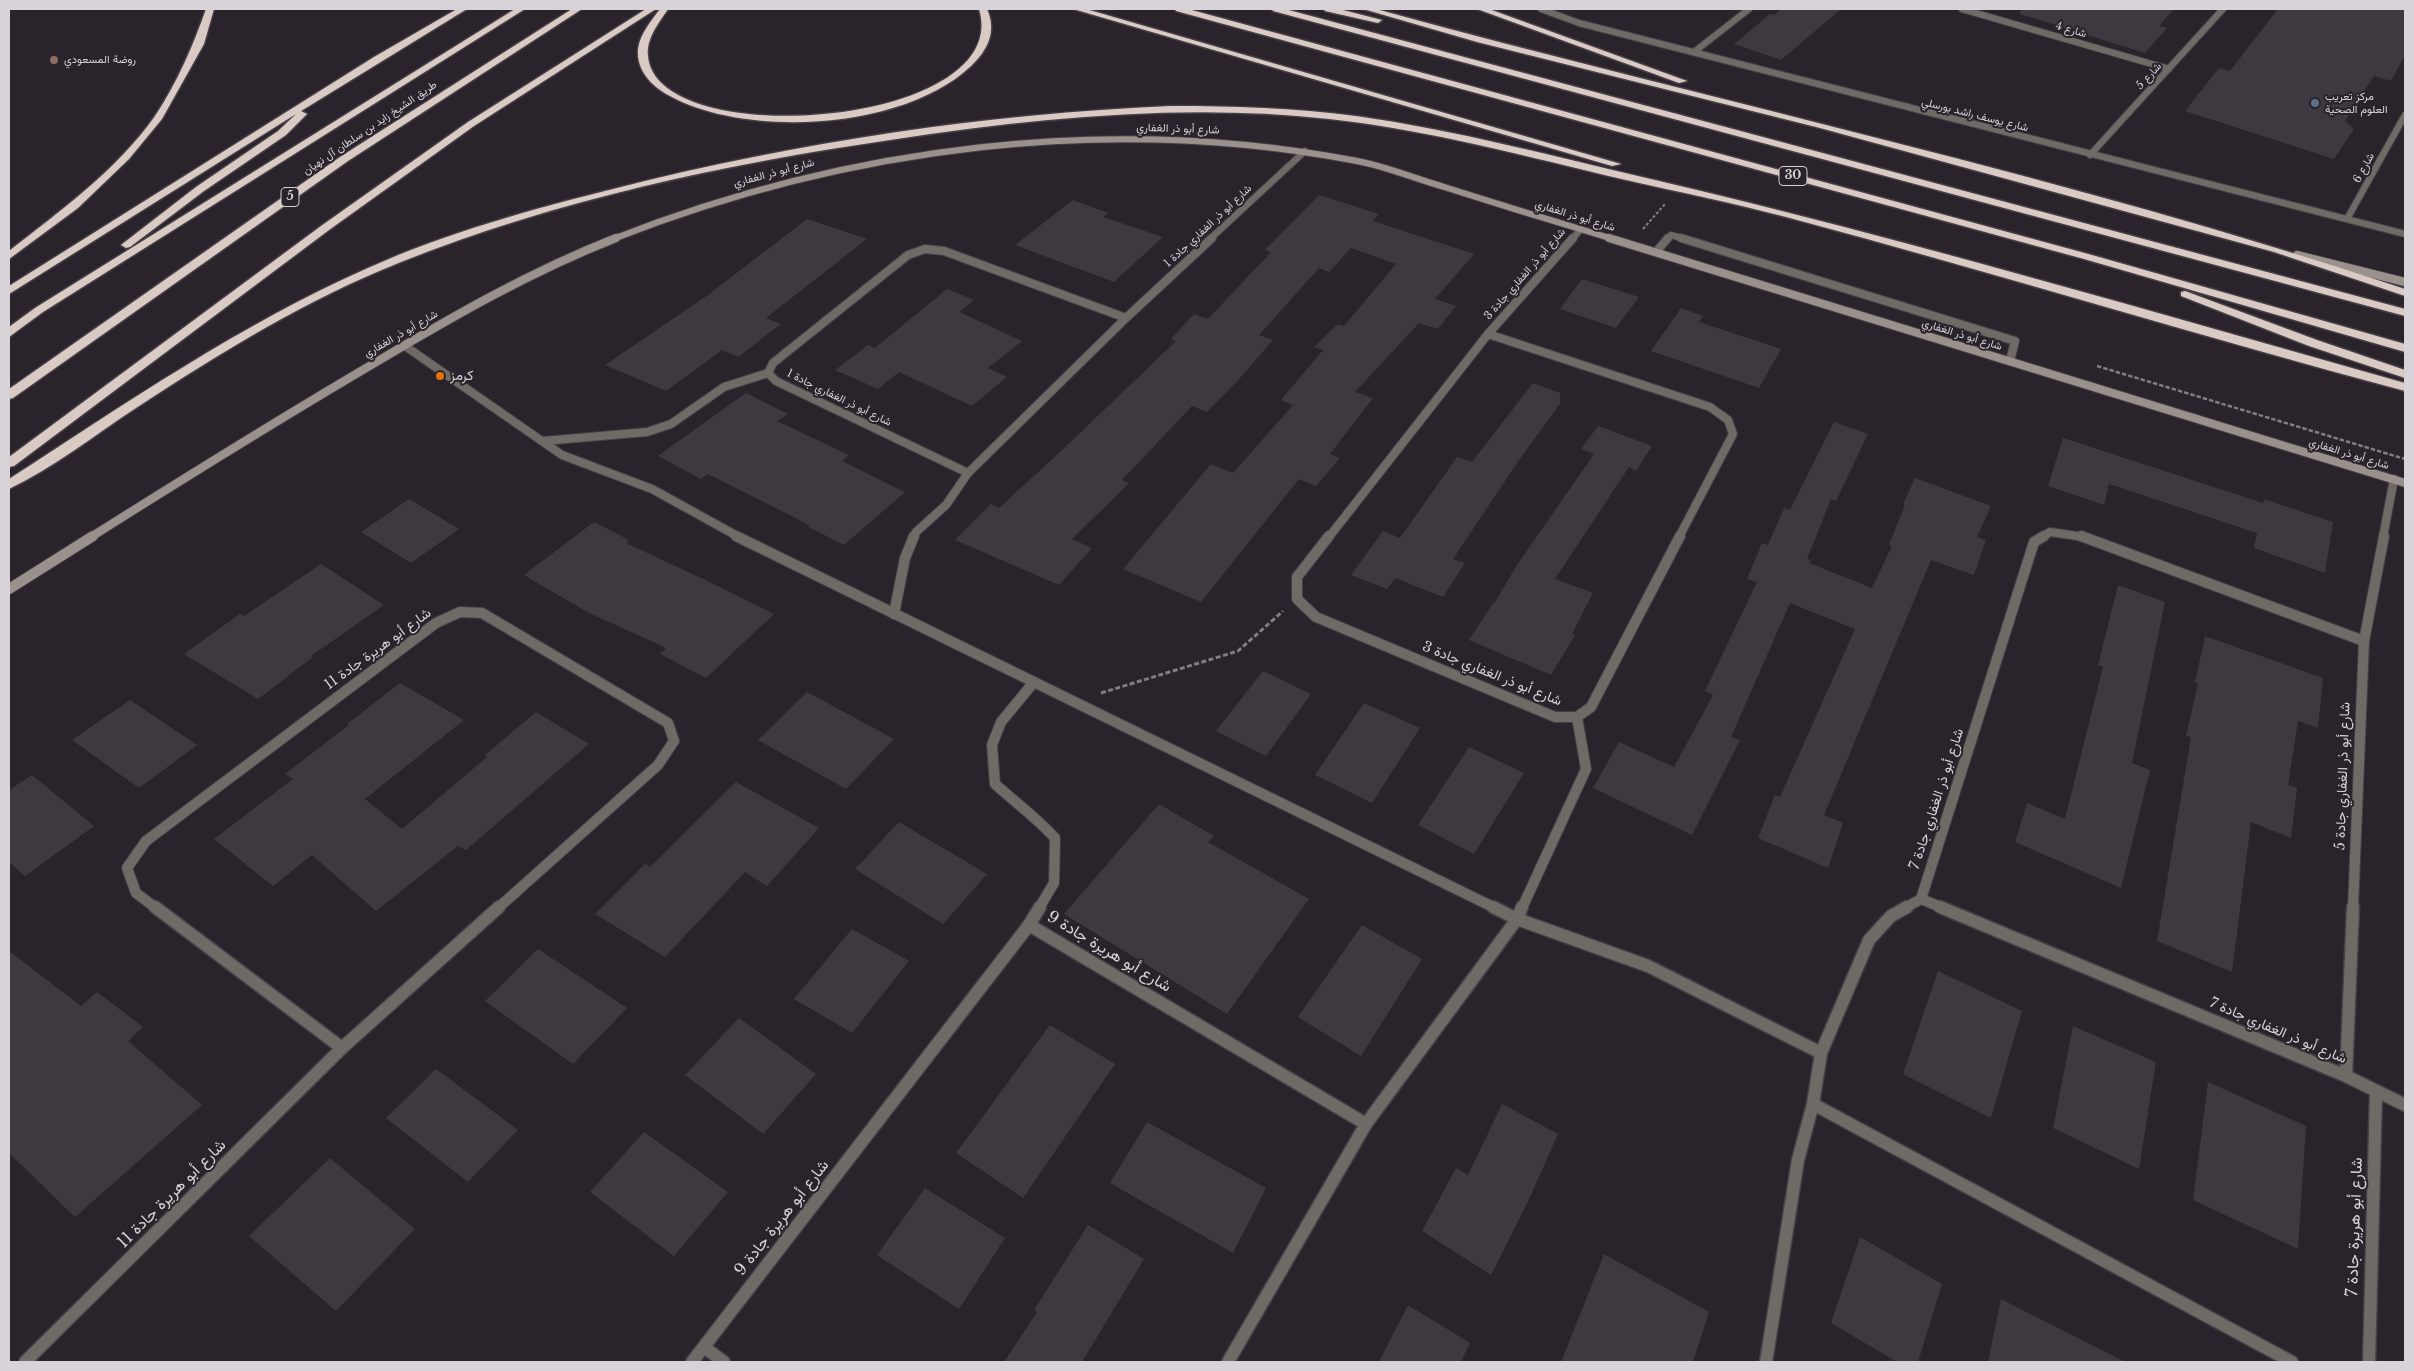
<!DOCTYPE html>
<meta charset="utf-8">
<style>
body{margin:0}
#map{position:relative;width:2414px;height:1371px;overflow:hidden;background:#2a232b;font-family:"Libre Baskerville",serif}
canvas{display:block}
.frame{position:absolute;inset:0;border:10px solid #d8d3d9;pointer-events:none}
</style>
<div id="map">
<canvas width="2414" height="1371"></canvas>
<div class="frame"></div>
</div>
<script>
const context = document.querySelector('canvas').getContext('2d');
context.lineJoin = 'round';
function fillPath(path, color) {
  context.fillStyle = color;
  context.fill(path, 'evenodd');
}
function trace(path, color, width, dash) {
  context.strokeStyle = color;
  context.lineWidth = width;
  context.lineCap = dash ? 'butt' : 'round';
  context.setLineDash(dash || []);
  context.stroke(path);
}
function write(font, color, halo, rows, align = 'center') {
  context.font = font + ' "Libre Baskerville",Vazirmatn,serif';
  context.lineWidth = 4;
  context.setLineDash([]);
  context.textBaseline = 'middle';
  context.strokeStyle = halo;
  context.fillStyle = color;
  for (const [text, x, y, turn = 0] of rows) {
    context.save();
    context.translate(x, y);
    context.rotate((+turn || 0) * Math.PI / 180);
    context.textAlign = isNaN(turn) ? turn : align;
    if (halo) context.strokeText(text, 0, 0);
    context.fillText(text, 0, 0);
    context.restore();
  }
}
fillPath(new Path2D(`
 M1781,9H1841L1781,60L1734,44L1770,14L1774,15Z
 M2021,9H2174L2159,26L2167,28L2145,53L2020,14Z
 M2278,9H2405V55L2391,81L2374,76L2345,121L2354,129L2334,159L2185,111L2219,68L2230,71Z
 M1319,195L1379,214L1373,221L1474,254L1435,299L1456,306L1438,329L1419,323L1355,392L1373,398L1330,454L1340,458L1316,486L1299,479L1201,602L1123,569L1211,464L1233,473L1293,405L1281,400L1323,350L1314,347L1338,324L1344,326L1396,264L1351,248L1329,272L1319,268L1259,335L1273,340L1240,378L1207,412L1192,406L1122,480L1129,483L1072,539L1092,548L1059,585L955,540L991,504L999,508L1059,453L1176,341L1171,339L1194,314L1208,319L1271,252L1265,250Z
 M1073,200L1108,213L1103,217L1163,237L1114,282L1015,245Z
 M807,219L867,239L766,318L781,324L738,357L722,350L666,391L605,365L708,295Z
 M1582,279L1639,297L1616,328L1560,309Z
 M947,289L974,300L959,312L1022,341L988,368L1007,377L972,406L899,372L878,389L835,370L868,345L875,348Z
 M1681,308L1703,316L1699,322L1781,349L1759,388L1651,351Z
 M1533,383L1560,393V404L1519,460L1453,559L1465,563L1443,597L1395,578L1387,589L1351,575L1383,531L1400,538L1457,457L1472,462Z
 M746,393L788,414L777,421L849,455L842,461L905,492L844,545L807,526L809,525L708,474L701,479L658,456Z
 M1834,422L1868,434L1836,501L1831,499L1807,559L1811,560L1809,563L1872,588L1892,546L1889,545L1905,505L1903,504L1915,478L1991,506L1977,537L1986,540L1974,575L1931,560L1824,815L1843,823L1828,868L1758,838L1775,795L1780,797L1855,629L1790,603L1731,737L1740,740L1692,835L1593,788L1619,742L1674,767L1713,695L1705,691L1757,582L1747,579L1762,543L1768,545L1784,508L1790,510Z
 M1598,426L1652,446L1636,471L1629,467L1555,579L1593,593L1572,634L1575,635L1551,675L1469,640L1494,602H1495L1517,565L1594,454L1581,449Z
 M2063,438L2263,503L2264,499L2333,522L2325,573L2254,548L2257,533L2109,484L2104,505L2048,486Z
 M409,499L459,529L411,563L361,532Z
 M594,522L629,540L626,543L699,577L774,614L706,678L660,654L666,648L587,612L524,575Z
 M321,564L384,605L311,656L313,657L258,699L184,654L240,614L244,616Z
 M2118,585L2165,602L2132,763L2150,770L2121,888L2015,842L2027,803L2065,819L2103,667L2098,665Z
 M2205,636L2323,678L2318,728L2298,721L2288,785L2297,788L2291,838L2251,822L2232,972L2157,941L2191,737L2186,736L2198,684L2195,682Z
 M1263,671L1311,694L1266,756L1216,731Z
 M400,683L464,720L365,799L402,829L487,757L485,755L536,712L589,744L466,850L458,846L376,911L312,855L273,886L214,839L293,779L285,774L349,725L347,724Z
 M807,692L894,739L846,789L758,740Z
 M130,700L197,745L139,788L72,740Z
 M1364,703L1420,728L1372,803L1315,775Z
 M1469,747L1524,773L1474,854L1418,825Z
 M32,775L94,826L25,876L9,862V790Z
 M736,782L819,828L767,886L745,872L665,957L595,914L645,864L650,867Z
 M1159,804L1214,836L1208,842L1309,899L1227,1014L1064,914Z
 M899,822L987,874L943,924L855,869Z
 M1362,925L1422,959L1361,1056L1298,1017Z
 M852,929L909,961L852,1033L794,999Z
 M538,949L627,1008L573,1064L485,1001Z
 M9,951L81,1006L97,992L143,1027L128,1041L202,1105L75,1217L9,1153Z
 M1938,971L2022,1011L1991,1118L1903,1074Z
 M739,1018L816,1074L763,1134L685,1075Z
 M1050,1025L1115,1064L1023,1198L956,1153Z
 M2073,1026L2156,1062L2139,1169L2053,1128Z
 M436,1069L518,1130L468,1182L386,1118Z
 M2208,1082L2306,1126L2298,1249L2193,1200Z
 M1502,1104L1558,1134L1531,1195L1491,1275L1422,1231L1456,1168L1468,1175Z
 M1147,1122L1266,1188L1233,1253L1110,1183Z
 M644,1132L728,1192L674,1256L590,1192Z
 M330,1158L415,1229L336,1311L249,1236Z
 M925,1188L1005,1238L959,1309L877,1255Z
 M1088,1225L1144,1259L1082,1362H1004L1037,1312L1034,1310Z
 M1860,1237L1942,1284L1918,1362H1897L1831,1323Z
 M1604,1254L1709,1312L1693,1362H1561Z
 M2001,1299L2125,1362H1988Z
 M1408,1305L1470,1343L1461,1362H1379Z`), '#403841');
const laneFar3 = new Path2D(`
 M1667,239L1671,235L1685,239`);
const laneFar2 = new Path2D(`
 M1681,238L2015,341L2010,361
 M1656,252L1668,238
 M405,346L562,455L652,489L739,537
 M543,441L647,432L671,424L724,387L768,373
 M914,537L916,532L946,505L968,473`);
const laneFar1 = new Path2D(`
 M736,536L1495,908
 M894,614L905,558L914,536
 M1034,682L1001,722L992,745L995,784C1015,802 1037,818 1055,838L1054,883L1039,908
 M1522,908L1586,769L1577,717
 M1905,908L1921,899`);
const lane = new Path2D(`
 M1493,907L1517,919L1648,966L1821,1053
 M1029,925L1040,907
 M1813,1104L2292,1362
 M1366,1124L1517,919L1522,907
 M1766,1362L1798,1160L1813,1104L1821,1053L1869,940L1891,916L1907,907`);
const streetFar3 = new Path2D(`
 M1541,9L1579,23L2405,234
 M1962,9L2169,69
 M1694,52L1749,9
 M2090,155L2223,9
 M2347,219L2405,115
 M1210,239L1305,151
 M1572,239L1581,229`);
const streetFar2 = new Path2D(`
 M925,249L944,251L1126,318L968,473L776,381L768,373L773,363L908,255Z
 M1126,318L1212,238
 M1488,334L1710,407L1728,420L1733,434L1679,537
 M1488,334L1573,238
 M1329,537L1488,334
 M2042,537L2050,532L2084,537
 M2383,537L2394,479`);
const streetFar1 = new Path2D(`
 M1329,536L1297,577V599L1316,617L1555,717H1577L1591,707L1680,536
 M2081,536L2364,641
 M156,908L136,893L127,868L146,841L436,623L460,612L482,613L668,723L674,741L658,765L498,908
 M1943,908L1921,899L2034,542L2044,536
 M2353,908L2364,641L2384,536`);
const street = new Path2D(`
 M155,907L342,1048
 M1940,907L2346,1076L2405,1105
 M342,1048L499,907
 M2346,1076L2353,907
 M704,1347L724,1362
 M25,1362L342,1048
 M692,1362L1029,925L1366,1124L1228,1362
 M2369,1362L2376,1092`);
const secondaryFar2 = new Path2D(`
 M613,239C847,147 1107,113 1357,161C1385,166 1413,178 1441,186C1498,204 1556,222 1613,239`);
const secondaryFar1 = new Path2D(`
 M1609,238L2405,483
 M2297,255L2405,282
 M91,537C186,477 281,418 378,361C455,315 532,271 616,238`);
const secondary = new Path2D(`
 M9,589L93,536`);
const highway = new Path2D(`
 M206,9H214L204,44L162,119L129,159L78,208L9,259V251C60,211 117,170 155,116C177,83 193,46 206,9Z
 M457,9H467L301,111L307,114L286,135L204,191L130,247L126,248L121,245L196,187L278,131L296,114L9,294V286L374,57Z
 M515,9H525L43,312L9,337V327L35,308Z
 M572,9H582L348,161L13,398L9,399V389L340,157Z
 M646,9H656L474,126L329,230L14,466L9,467V457L321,226L468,122Z
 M660,9H668C659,23 646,38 648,56C656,154 1015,127 979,9H987C997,31 988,50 971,66C905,129 749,139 670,96C652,87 636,70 638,49C640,34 651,21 660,9Z
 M1073,9H1086L1621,164L1612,166Z
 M1175,9H1188L2092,255L2405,344V352L2084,259L1176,11Z
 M1272,9H1285L2405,309V316L1273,11Z
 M1324,9H1339L1382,20L1378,23L1325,11Z
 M1363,9H1376C1719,103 2068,176 2405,289V296L2274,252L1820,128L1477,42Z
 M1477,9H1489L1687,81L1679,83Z
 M1171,106C1233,106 1294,108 1356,116C1456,130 1556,157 1655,180C1907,239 2156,313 2405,383V391C2198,336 1993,272 1786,217C1733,203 1679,192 1626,180C1528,157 1430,130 1329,119C1183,103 1035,118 890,140C725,164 556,200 401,262C307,299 220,353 136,408C95,435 53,468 9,489V479C125,404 241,324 368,268C448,232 533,209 617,188C798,142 985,114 1171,106Z
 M2185,291L2317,340L2405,370V378L2309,346L2181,296V292Z`);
trace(laneFar3, '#463f47', 8);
trace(laneFar2, '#463f47', 10);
trace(laneFar1, '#463f47', 12);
trace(lane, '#463f47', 15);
trace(streetFar3, '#463f47', 8);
trace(streetFar2, '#463f47', 10);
trace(streetFar1, '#463f47', 12);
trace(street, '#463f47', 15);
trace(secondaryFar2, '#463f47', 8);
trace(secondaryFar1, '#463f47', 10);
trace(secondary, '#463f47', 12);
trace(highway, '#463f47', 3);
trace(new Path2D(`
 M1643,229L1665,204`), '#827c83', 2, [3, 2]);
trace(new Path2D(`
 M2097,366L2405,459`), '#827c83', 2.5, [4.5, 2]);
trace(new Path2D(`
 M1101,693L1238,651L1283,611`), '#827c83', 3, [5, 2.5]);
trace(laneFar3, '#706a67', 6);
trace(laneFar2, '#706a67', 8);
trace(laneFar1, '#706a67', 10);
trace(lane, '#706a67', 12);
trace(streetFar3, '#706a67', 6);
trace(streetFar2, '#706a67', 8);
trace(streetFar1, '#706a67', 10);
trace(street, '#706a67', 12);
trace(secondaryFar2, '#9a918c', 6);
trace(secondaryFar1, '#9a918c', 8);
trace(secondary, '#9a918c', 10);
fillPath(highway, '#d9cbc3');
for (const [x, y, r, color] of [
 [54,60,5,"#8d6e63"],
 [2315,103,5,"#5c6f8a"],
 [440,376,5,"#e8710a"]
]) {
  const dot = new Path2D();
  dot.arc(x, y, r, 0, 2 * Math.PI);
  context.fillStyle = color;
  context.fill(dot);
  trace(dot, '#2a232b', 2);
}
write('11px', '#d8d3d9', '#2a232b', [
 ["شارع 4",2071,30,16],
 ["شارع 5",2149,76,-47],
 ["شارع يوسف راشد بورسلي",1975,115,14],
 ["طريق الشيخ زايد بن سلطان آل نهيان",370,128,-34],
 ["شارع أبو ذر الغفاري",1178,129,2],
 ["شارع 6",2364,168,-61],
 ["شارع أبو ذر الغفاري",774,173,-15],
 ["شارع أبو ذر الغفاري",1575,216,17],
 ["شارع أبو ذر الغفاري جادة 1",1208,226,-43],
 ["شارع أبو ذر الغفاري جادة 3",1525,274,-49],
 ["شارع أبو ذر الغفاري",401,334,-30],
 ["شارع أبو ذر الغفاري",1962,335,17],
 ["شارع أبو ذر الغفاري جادة 1",839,398,26],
 ["شارع أبو ذر الغفاري",2349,454,17]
]);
write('11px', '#d8d3d9', '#2a232b', [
 ["روضة المسعودي",64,60],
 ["مركز تعريب",2325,97],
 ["العلوم الصحية",2325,110]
], 'left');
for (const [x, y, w] of [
 [1793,176,28],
 [290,197,18]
]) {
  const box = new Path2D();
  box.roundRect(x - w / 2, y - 9.5, w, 19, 4);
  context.fillStyle = '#2a232b';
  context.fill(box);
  trace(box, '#d8d3d9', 1);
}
write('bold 12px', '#d8d3d9', null, [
 ["30",1793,176],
 ["5",290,197]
]);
write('14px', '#d8d3d9', '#2a232b', [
 ["كرمز",450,376]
], 'left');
write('14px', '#d8d3d9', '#2a232b', [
 ["شارع أبو هريرة جادة 11",378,649,-36],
 ["شارع أبو ذر الغفاري جادة 3",1492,674,22],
 ["شارع أبو ذر الغفاري جادة 5",2343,776,-88],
 ["شارع أبو ذر الغفاري جادة 7",1937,799,-72],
 ["شارع أبو ذر الغفاري جادة 7",2278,1031,23]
]);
write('16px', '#d8d3d9', '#2a232b', [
 ["شارع أبو هريرة جادة 9",1109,952,31],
 ["شارع أبو هريرة جادة 11",172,1194,-45],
 ["شارع أبو هريرة جادة 9",782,1218,-52],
 ["شارع أبو هريرة جادة 7",2355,1227,-88]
]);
</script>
